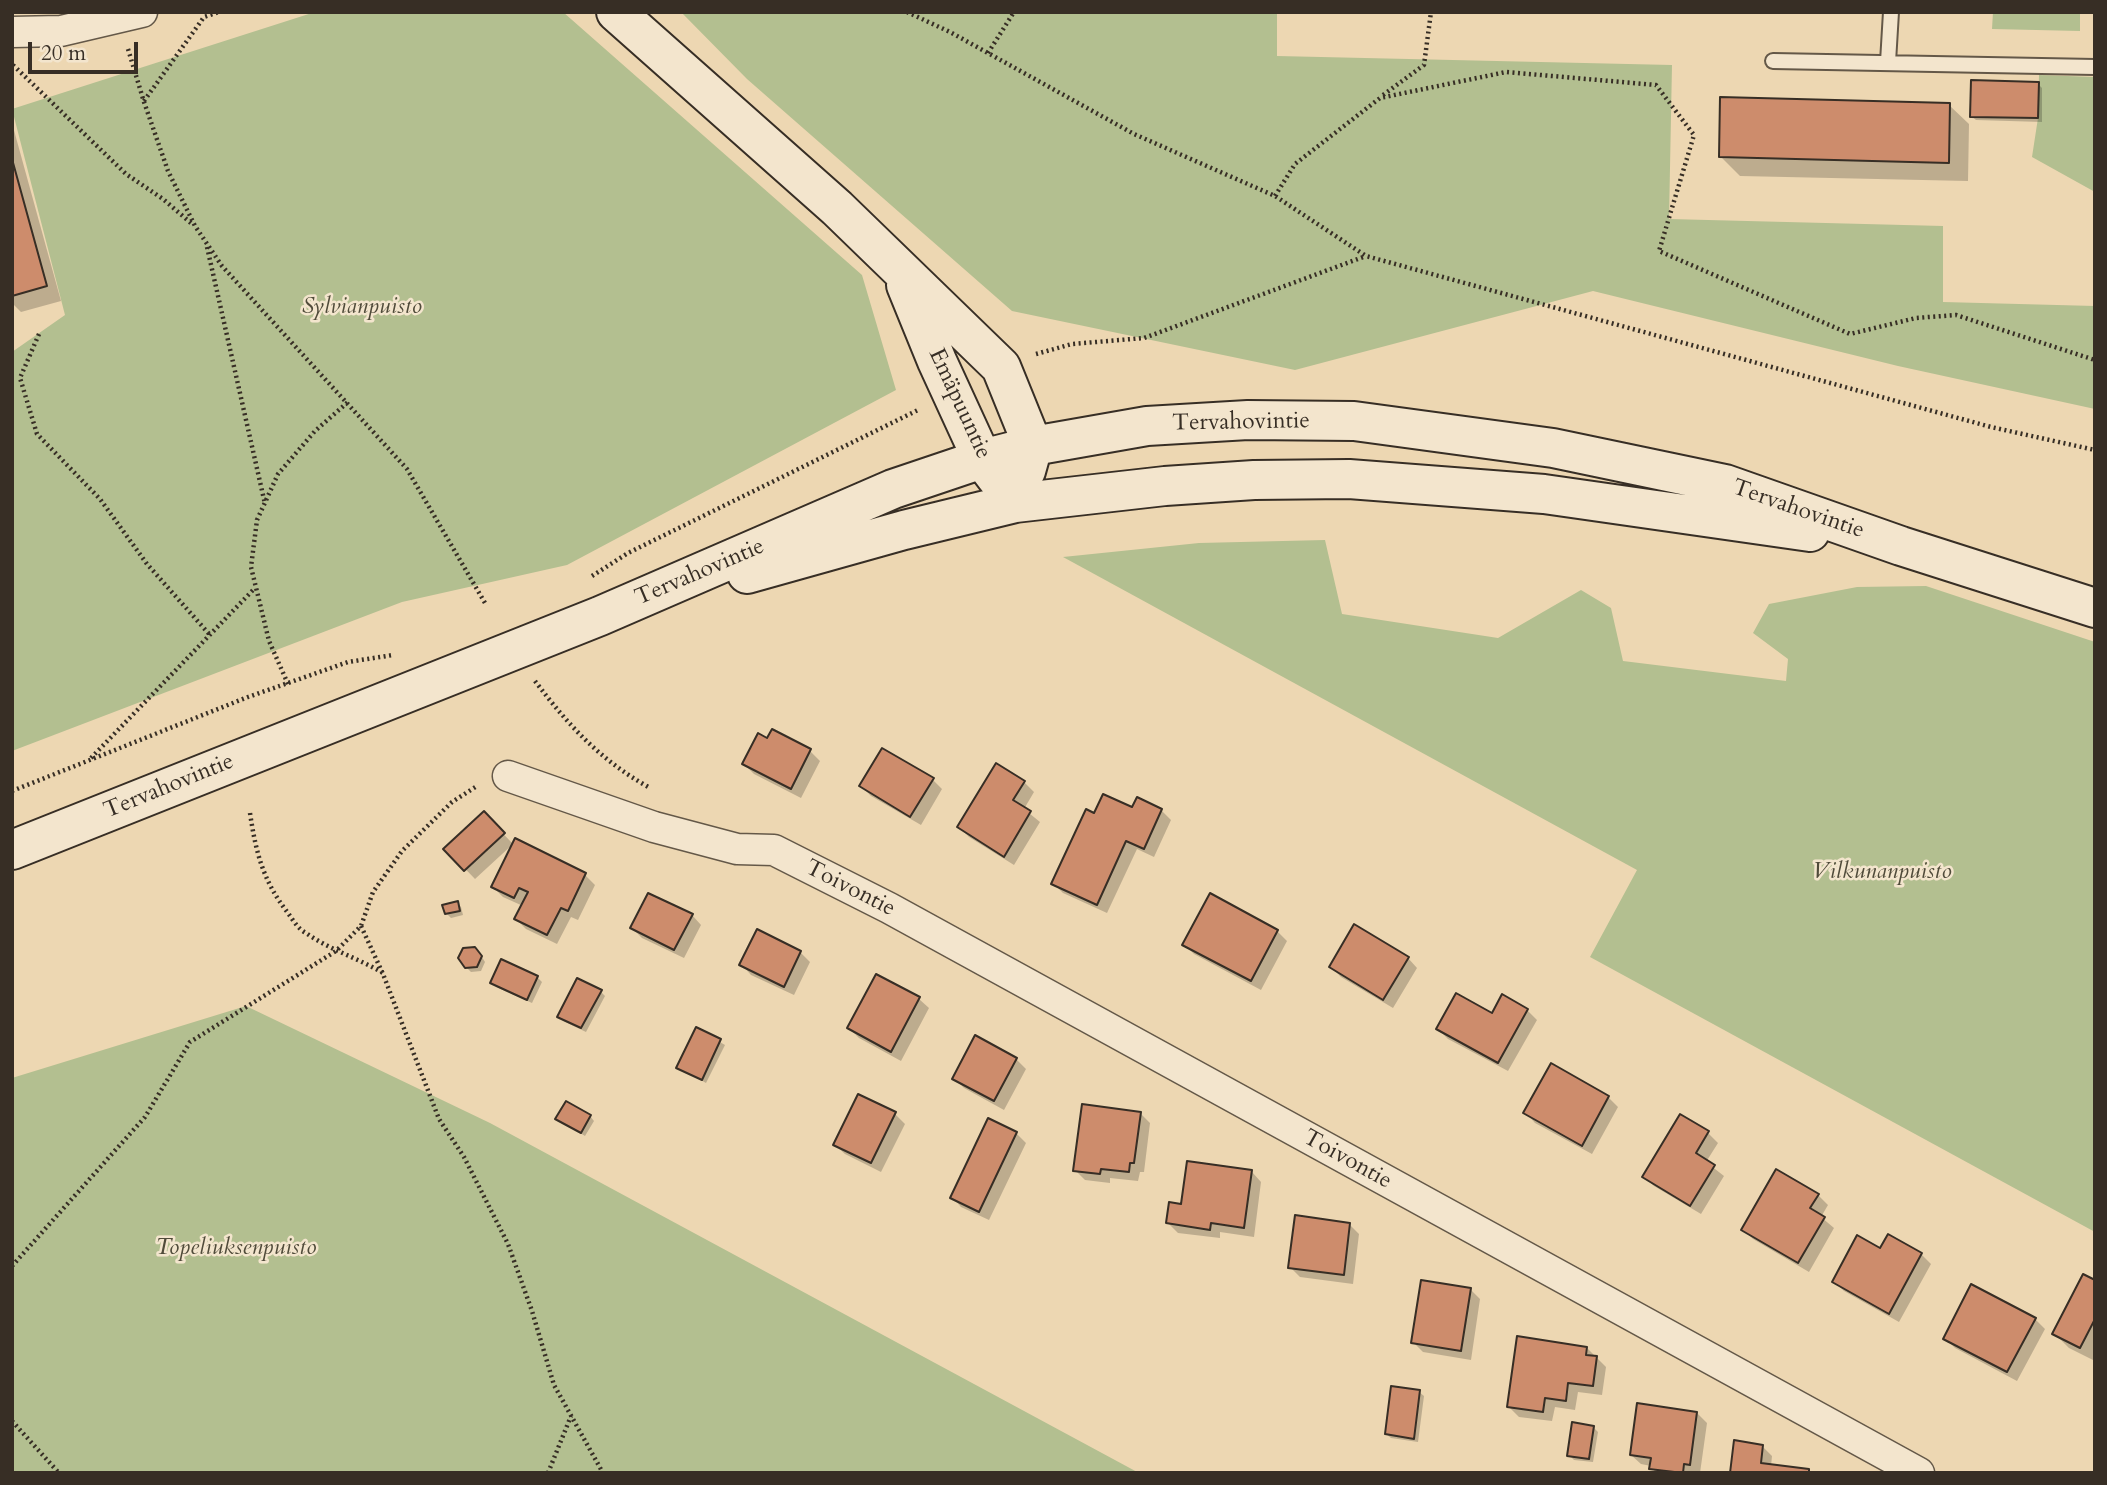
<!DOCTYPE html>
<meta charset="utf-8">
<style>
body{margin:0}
#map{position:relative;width:2107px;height:1485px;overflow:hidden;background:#edd7b2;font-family:Cardo,serif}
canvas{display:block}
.frame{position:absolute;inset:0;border:14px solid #372e25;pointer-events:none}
.scale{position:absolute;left:28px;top:42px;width:110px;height:32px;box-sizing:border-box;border:4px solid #372e25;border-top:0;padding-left:9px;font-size:21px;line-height:24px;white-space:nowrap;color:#372e25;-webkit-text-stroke:5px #f3e5cd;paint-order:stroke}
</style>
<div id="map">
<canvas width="2107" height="1485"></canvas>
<div class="frame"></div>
<div class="scale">20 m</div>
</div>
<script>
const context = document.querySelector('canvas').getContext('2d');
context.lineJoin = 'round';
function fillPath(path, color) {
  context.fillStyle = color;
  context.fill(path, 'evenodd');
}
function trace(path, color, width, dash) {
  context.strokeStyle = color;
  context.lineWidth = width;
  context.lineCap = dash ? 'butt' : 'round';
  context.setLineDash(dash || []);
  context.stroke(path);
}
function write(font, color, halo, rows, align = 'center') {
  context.font = font + ' Cardo,serif';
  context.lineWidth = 5;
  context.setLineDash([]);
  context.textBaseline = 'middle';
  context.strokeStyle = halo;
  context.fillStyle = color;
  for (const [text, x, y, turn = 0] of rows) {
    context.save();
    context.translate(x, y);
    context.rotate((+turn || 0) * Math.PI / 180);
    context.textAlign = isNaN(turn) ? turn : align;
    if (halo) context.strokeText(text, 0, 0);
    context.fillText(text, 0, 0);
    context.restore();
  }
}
fillPath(new Path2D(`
 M315,12H563L862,275L896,390L567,565L402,602L12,751V352L65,315L12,109Z
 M681,12H1277V56L1672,65L1669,219L1943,226V302L2095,306V409L1898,366L1593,291L1295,370L1012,311L747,79Z
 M1993,12H2080V31L1992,29Z
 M2039,75L2095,77V192L2032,157L2038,118Z
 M1325,540L1342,614L1498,638L1581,590L1611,608L1623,661L1786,681L1788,659L1753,633L1769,604L1857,587L1926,586L2095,642V1232L1590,957L1637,870L1063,557L1199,543Z
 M246,1006L490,1123L1139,1473H12V1078Z`), '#b3bf90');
fillPath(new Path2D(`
 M2038,84L2042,88V122L1976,120L1971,116Z
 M1949,105L1969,124L1968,181L1740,176L1720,156Z
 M12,123L61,301L21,312L12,303Z
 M2093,244H2095V261L2093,259Z
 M772,732L810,751L820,761L801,798L754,774L744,764L768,740Z
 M933,780L942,789L921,825L871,796L861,786Z
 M1024,782L1034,792L1024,809L1040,822L1014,865L969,837L959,827Z
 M1132,809L1161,810L1171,820L1154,857L1137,849L1107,913L1063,893L1053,883L1095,816Z
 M484,814L513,844L475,879L446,849Z
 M585,875L595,885L578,920L571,917L557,944L526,929L516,919L523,906L503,897L493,887Z
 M457,903L461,907L463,915L451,918L446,913Z
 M692,915L701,925L684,958L642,938L632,928Z
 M1277,931L1287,941L1261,990L1194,954L1185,945Z
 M800,952L810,962L794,995L751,975L742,965Z
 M480,954L485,962L481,971L471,972L466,967Z
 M1408,958L1417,968L1393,1008L1341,977L1331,967Z
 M877,976L919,999L929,1008L901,1061L859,1038L849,1028Z
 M537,977L542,982L532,1003L496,987L492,983Z
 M601,992L605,996L586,1032L563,1021L559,1017Z
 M1527,1010L1537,1020L1508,1071L1448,1039L1438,1029L1492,1015Z
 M697,1029L725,1045L706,1083L678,1067Z
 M976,1037L1016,1059L1026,1069L1004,1110L964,1088L954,1078Z
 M1608,1097L1618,1107L1592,1154L1535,1123L1526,1113Z
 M1140,1113L1150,1123L1144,1172H1140L1138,1181L1110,1178V1183L1085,1180L1075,1170Z
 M895,1114L905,1124L881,1172L845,1154L835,1145Z
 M590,1116L594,1121L585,1136L557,1119Z
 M1680,1116L1708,1133L1718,1143L1706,1162L1724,1176L1701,1214L1654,1186L1644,1177Z
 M989,1120L1016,1133L1026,1143L989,1220L961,1207L952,1197Z
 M1252,1172L1261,1182L1254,1237L1220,1232V1238L1178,1233L1168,1223Z
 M1818,1195L1828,1205L1821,1217L1834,1228L1809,1272L1753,1239L1743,1229Z
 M1349,1224L1359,1234L1353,1284L1300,1277L1290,1267Z
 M1881,1250L1921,1254L1931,1264L1899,1322L1844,1291L1834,1281Z
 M2095,1282V1361L2069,1348L2054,1333Z
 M1470,1289L1480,1299L1471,1360L1423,1352L1413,1342Z
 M2035,1319L2045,1329L2017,1381L1955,1348L1945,1338Z
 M1587,1348L1606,1367L1602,1395L1578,1392L1575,1410L1555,1407L1552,1421L1519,1417L1509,1407Z
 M1419,1392L1424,1396L1418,1442L1391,1438L1386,1434Z
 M1697,1413L1707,1423L1700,1473H1656L1651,1466L1641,1464L1631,1455Z
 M1593,1427L1598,1432L1593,1462L1574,1460L1569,1455Z
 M1762,1446L1772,1456L1771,1466L1809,1470L1811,1473H1732Z`), '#0003');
const building = new Path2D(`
 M1971,80L2039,82L2038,118L1970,117Z
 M1720,97L1950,103L1949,163L1719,157Z
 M12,159L47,286L12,296Z
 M772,729L811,749L791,789L742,764L758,733L767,738Z
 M882,748L934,778L910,817L859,786Z
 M996,763L1025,781L1013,800L1031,811L1004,857L957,827Z
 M1103,794L1132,807L1137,797L1162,809L1144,849L1126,841L1097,905L1051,884L1086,809L1094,813Z
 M484,811L505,833L464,871L443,849Z
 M515,838L586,873L568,911L561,908L547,935L514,919L528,892L519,888L514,898L491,887Z
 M648,893L693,914L674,950L630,928Z
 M1210,893L1278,930L1251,981L1182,945Z
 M458,901L460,911L445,914L442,905Z
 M1354,924L1409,957L1383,1000L1329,967Z
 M757,929L801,951L784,987L739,965Z
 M475,947L482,956L477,967L465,968L458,958L463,948Z
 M501,959L538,976L527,1000L490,983Z
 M876,974L920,997L891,1052L847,1028Z
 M577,978L602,990L581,1028L557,1017Z
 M1456,993L1492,1013L1502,994L1528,1009L1498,1063L1436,1029Z
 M696,1027L721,1039L702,1080L676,1068Z
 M975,1035L1017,1058L994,1101L952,1079Z
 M1551,1063L1609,1096L1582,1146L1523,1113Z
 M858,1094L896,1112L871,1163L833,1145Z
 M566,1101L591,1115L581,1133L555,1119Z
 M1082,1104L1141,1112L1134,1163H1130L1129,1172L1101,1169L1100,1174L1073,1171Z
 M1680,1114L1709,1131L1696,1153L1715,1165L1690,1206L1642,1177Z
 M988,1118L1017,1132L979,1212L950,1198Z
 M1187,1161L1252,1170L1244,1228L1211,1223L1210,1230L1166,1223L1169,1202L1181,1204Z
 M1776,1169L1819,1194L1810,1208L1825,1217L1798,1263L1741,1230Z
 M1295,1215L1350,1223L1344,1275L1288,1268Z
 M1888,1234L1922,1253L1889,1314L1832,1282L1857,1235L1880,1248Z
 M2083,1274L2095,1280V1319L2080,1348L2052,1334Z
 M1421,1280L1471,1288L1461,1351L1411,1343Z
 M1971,1284L2036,1318L2007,1372L1943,1339Z
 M1517,1336L1587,1347L1586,1355L1597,1356L1593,1386L1568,1383L1566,1401L1545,1398L1543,1412L1507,1407Z
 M1391,1386L1420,1390L1414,1439L1385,1434Z
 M1637,1403L1697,1412L1690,1465L1684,1464L1683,1473L1649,1469L1651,1458L1630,1455Z
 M1572,1422L1594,1426L1589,1459L1567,1456Z
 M1734,1440L1763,1445L1761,1463L1809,1469V1473H1730Z`);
fillPath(building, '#cd8c6c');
trace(building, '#372e25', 2);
const lane = new Path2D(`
 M1773,61L2095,67
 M1888,62L1891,12`);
const street = new Path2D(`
 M12,32L61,31L142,12
 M508,776L654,827L737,849L774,850L889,908L1919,1473`);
const secondary = new Path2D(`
 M616,12L837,208L1001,367L1033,446L1026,471
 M906,285L937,361L982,459L998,480
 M747,574L904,530L1015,503L1165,486L1254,480L1349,479L1544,494L1810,532
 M12,850L600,616L893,489L982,459L1033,446L1147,426L1248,420L1354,421L1553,448L1725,484L1901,546L2095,608`);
trace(lane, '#645848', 18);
trace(street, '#645848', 33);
trace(secondary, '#372e25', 42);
trace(new Path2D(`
 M907,12L950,32L1134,134L1275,196L1366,256L1991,427L2095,450
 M128,49L144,102L168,171L195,226L222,266L407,469L485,603
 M988,53L1014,12
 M13,65L126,174L163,199L192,224
 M1383,95L1424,65L1431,12
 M144,101L204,17L219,12
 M1275,196L1295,164L1380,98L1506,72L1656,85L1694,135L1659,251L1850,334L1916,318L1956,315L2095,360
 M207,247L265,504
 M39,334L20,378L37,434L100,499L147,564L210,635
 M1036,354L1072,344L1144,338L1366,256
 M592,576L628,553L918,410
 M535,681C569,726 600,760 650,788
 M288,684L269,641L251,567L257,520L278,474L315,431L348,402
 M91,758L255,588
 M12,791L248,697L348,662L393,655
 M250,813C256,853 263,881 288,913C293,920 298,929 306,933C330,950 358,958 383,973
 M361,926L383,974L439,1119L464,1157L508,1244L532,1311L554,1385L603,1473
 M12,1266L145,1117L190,1042L336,951L361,926L373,892L402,851L452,802L477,786
 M12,1421L59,1473
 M548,1473L571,1416`), '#372e25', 4.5, [2, 3.5]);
trace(lane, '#f3e5cd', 14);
trace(street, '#f3e5cd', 30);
trace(secondary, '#f3e5cd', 38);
write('italic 23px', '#504b3a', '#f3e5cd', [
 ["Sylvianpuisto",362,308],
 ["Vilkunanpuisto",1882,873],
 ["Topeliuksenpuisto",236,1249]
]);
write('23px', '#372e25', '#f3e5cd', [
 ["Emäpuuntie",959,404,65],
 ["Tervahovintie",1241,423,-1],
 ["Tervahovintie",1798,510,19],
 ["Tervahovintie",700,573,-23],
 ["Tervahovintie",169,787,-22],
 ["Toivontie",850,889,27],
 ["Toivontie",1347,1160,29]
]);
</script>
